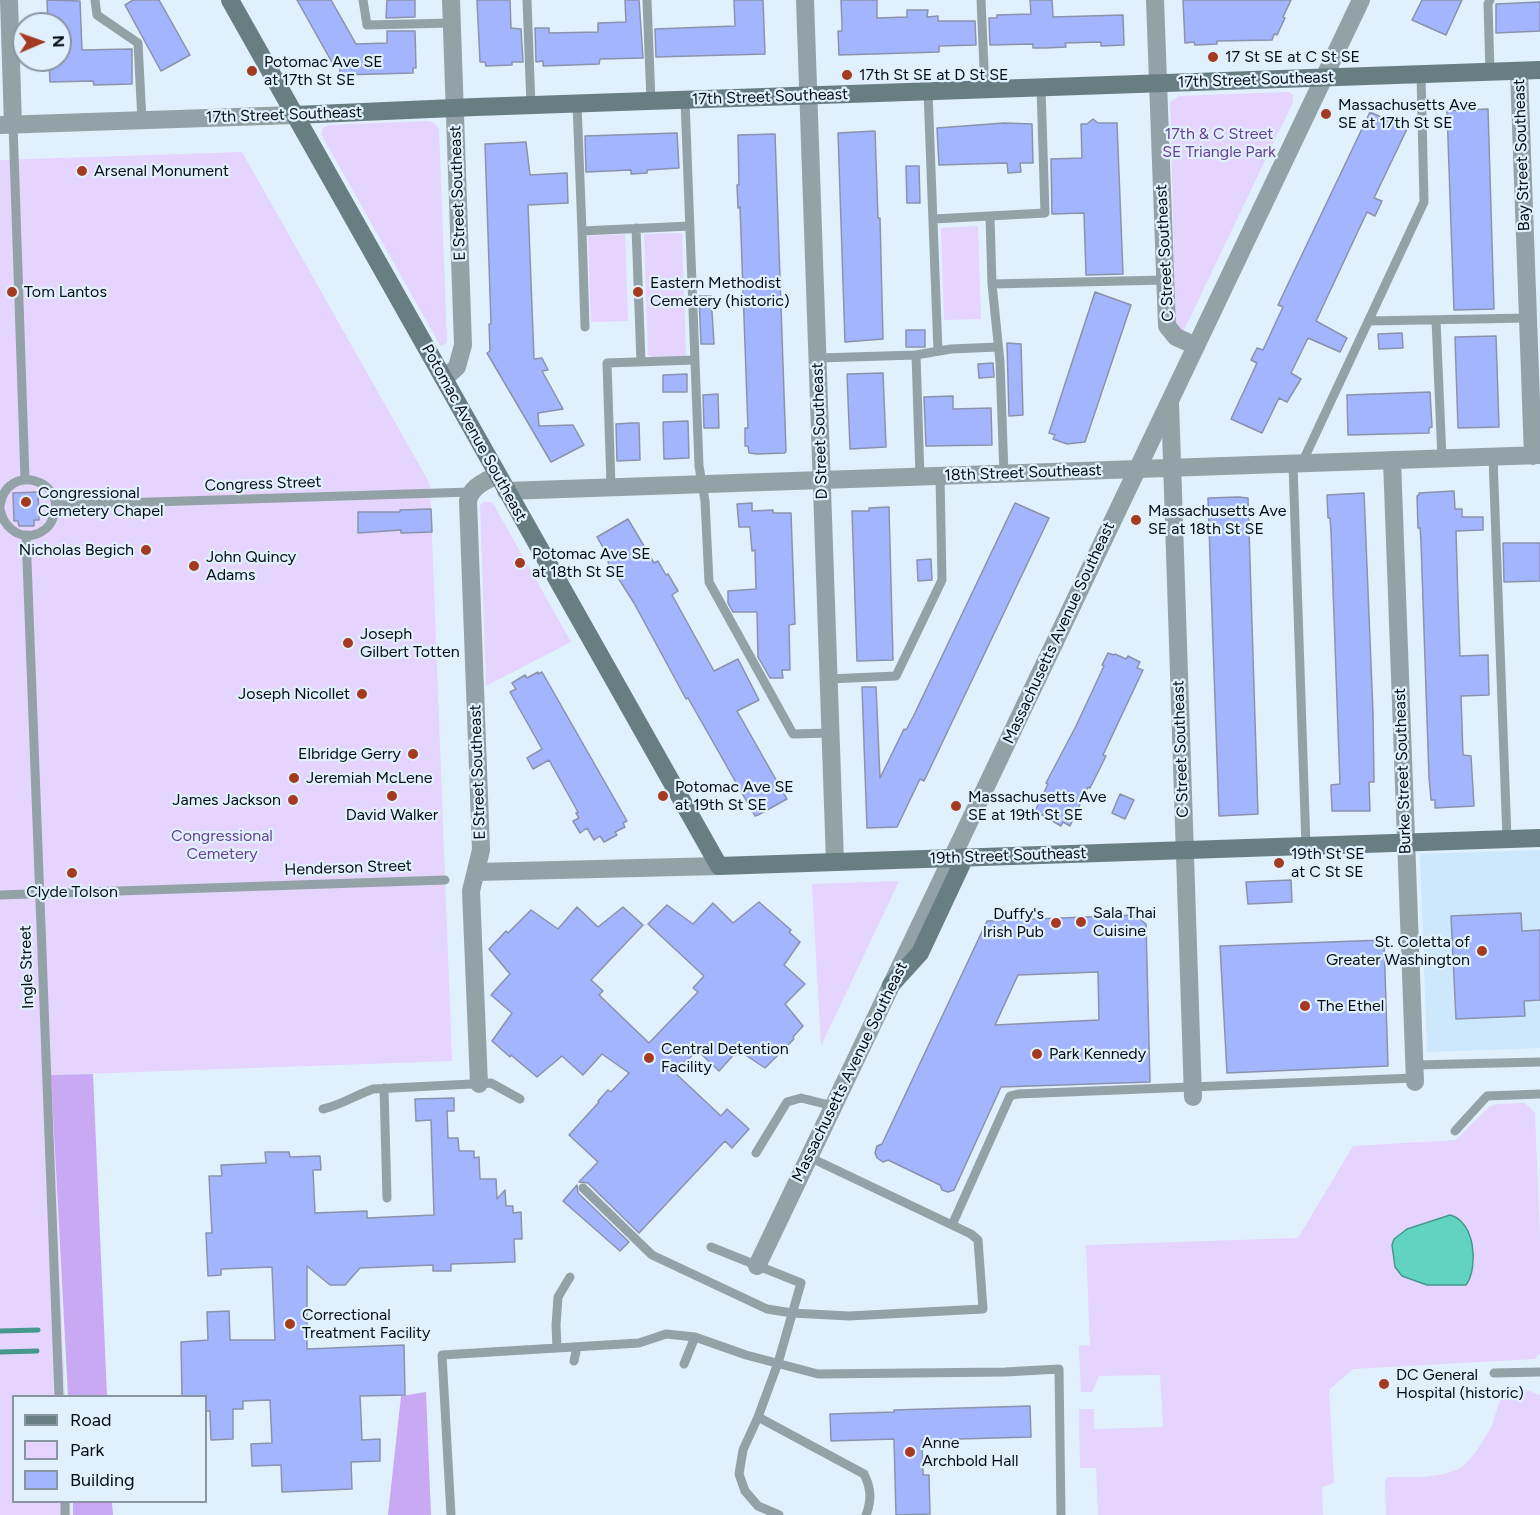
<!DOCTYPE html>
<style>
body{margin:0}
#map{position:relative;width:1540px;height:1515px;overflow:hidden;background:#e1f0fd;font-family:Figtree,sans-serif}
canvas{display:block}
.legend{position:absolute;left:12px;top:1395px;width:195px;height:108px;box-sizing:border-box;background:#e1f0fd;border:2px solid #8995a0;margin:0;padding:8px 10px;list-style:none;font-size:18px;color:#050d14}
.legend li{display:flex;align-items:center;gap:12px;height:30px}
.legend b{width:30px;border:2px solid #8995a0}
.north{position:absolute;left:12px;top:12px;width:60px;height:60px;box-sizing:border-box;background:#e1f0fd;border:2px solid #8995a0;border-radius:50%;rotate:88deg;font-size:16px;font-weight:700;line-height:24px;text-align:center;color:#050d14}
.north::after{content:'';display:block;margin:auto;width:21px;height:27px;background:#a43b21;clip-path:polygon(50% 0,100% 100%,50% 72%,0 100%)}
</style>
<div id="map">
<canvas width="1540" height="1515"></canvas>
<ul class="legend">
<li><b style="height:8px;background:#687e83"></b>Road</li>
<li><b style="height:16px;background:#e5d4fd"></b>Park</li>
<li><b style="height:16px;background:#a3b5fe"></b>Building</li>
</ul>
<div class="north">N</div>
</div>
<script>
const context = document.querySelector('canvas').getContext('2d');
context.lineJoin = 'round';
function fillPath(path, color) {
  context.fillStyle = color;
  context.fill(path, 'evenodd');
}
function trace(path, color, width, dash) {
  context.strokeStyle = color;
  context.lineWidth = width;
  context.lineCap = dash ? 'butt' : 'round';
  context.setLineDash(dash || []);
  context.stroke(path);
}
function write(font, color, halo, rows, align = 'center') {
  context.font = font + ' Figtree,sans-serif';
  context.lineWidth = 4.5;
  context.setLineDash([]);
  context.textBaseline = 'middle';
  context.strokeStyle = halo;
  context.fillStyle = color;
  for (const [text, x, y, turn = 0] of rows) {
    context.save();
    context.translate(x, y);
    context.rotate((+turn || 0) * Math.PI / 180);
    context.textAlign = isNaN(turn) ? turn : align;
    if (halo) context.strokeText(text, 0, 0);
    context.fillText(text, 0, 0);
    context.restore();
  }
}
fillPath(new Path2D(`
 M1540,850V1048L1427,1052L1420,854Z`), '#cde7fc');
fillPath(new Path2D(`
 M1289,92L1293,95V102L1184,330L1181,332L1176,328L1170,102L1179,96Z
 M428,121L434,123L439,129L447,342L443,346L440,345L321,134L323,128L328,125Z
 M242,152L430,484L452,1061L52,1075L65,1396H14V1502H70L71,1515H0V160Z
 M978,226L981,319L944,320L941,228Z
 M682,233L686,356L652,357L648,355L644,234Z
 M625,234L628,321L591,322L588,236Z
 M484,502H491L494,505L571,642L486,686L480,505Z
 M899,881L821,1046L812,884Z
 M1525,1103L1535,1113L1540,1236V1353L1535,1359L1353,1369L1329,1390L1334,1483L1322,1487L1323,1515H1098L1096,1468H1080L1079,1409H1094V1429L1163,1427L1160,1375L1099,1376L1092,1392H1081L1079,1346L1090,1345L1086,1245L1298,1238L1353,1146L1456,1140L1490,1106L1497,1104Z
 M1510,1387H1518L1540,1395V1515H1386L1385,1481L1388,1477C1411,1477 1437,1479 1458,1469C1469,1465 1487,1436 1492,1425C1498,1409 1497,1401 1510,1387Z`), '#e5d4fd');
fillPath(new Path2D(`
 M93,1074L107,1396H68L51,1075Z
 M426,1392L431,1515H388L401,1396Z
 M73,1502H112L113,1515H73Z`), '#c9a9f3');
const water = new Path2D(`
 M1450,1215C1475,1221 1479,1267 1466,1285H1427L1402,1276L1395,1267L1392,1245L1394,1239L1407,1229Z`);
fillPath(water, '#61d3c1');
trace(water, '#45988d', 1.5);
trace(new Path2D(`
 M0,1331L38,1330
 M0,1352L37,1351`), '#45988d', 5);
const building = new Path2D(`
 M47,0L80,1L82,50L132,49V84L94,85L93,81L50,82L49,60H60V24H48Z
 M133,0H159L190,55L161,71L125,5Z
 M297,0H331L356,44L387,43V31H415L416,68H413V73L340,75V62L334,66Z
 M387,0H415V17L386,18Z
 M477,0H510L511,28L521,29L523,62H512V65L486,66L485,62H480Z
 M625,0H639L643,58L600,59L599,64L543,66V61L536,62L535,28H549V33L598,32V23L626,22Z
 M734,0H763L765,54L656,57L655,29L735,26Z
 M841,0H877V18L907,17V10H928L927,17L938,16V21H975L976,45L939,46V52L839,55L838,31H842V25Z
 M1030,0H1052L1053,17L1123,15L1124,45L1101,46V42L1065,43L1066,47L1045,48H1033V44L990,45L989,18H997V15L1031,14Z
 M1183,0H1291L1283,17L1285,18L1277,35L1274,34L1272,40L1217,41V44L1195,45L1194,42L1185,43Z
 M1422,0H1462L1446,35L1412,20Z
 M1540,2V31L1496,33V4Z
 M1488,109L1494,309L1454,310L1447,111Z
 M1370,112L1407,129L1374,198L1382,201L1375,216L1367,212L1316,321L1347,338L1340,352L1308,338L1291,373L1301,379L1287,402L1279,398L1262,433L1231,419L1257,363L1251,360L1257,348L1263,350L1270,335L1283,307L1278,305Z
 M1093,119L1098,123H1117L1123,274L1086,275L1084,213L1052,214L1051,159L1082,158L1081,124H1087Z
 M1004,123L1032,124L1033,163H1020L1021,172L1008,173L1007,163L939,165L937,128Z
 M875,131L878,218H880L883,339L845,342L838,133Z
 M677,133L679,168L647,170V173L631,174V170L586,172L585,136Z
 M775,134L786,451L785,453L757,454L749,453L748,446H745V428H748L740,207L738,208L737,185H739L738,135Z
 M526,142L530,175L567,173L568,203L528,205L534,359L542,358L548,370L542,371L563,409L538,413L539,426L573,425L584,445L551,462L487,353L490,351L489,324H491L485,144Z
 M906,166H919L920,203H907Z
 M1095,292L1131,305L1085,442L1067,444L1053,439L1055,435L1049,433Z
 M699,296H711L714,344H701Z
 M906,330H925V347H906Z
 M1402,333L1403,348L1379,349L1378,334Z
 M1496,336L1499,427L1458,428L1455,337Z
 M1007,343L1021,344L1023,415L1009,416Z
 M993,363L994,377L979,378L978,364Z
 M883,373L886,447L850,449L847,374Z
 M687,374V392H663V375Z
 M1430,392L1432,427L1429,428V433L1348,435L1347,395Z
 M718,394L719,428H704L703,395Z
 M953,396V409L991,408L992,445L926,446L924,397Z
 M688,421L689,458L664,459L663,422Z
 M632,423H639L640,460L617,461L616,424Z
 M1454,491L1455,509H1462V517H1483V530L1456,531L1458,599L1460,656L1488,655L1489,695L1461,696L1463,755L1471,756L1474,806L1435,808V800H1431L1429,777L1421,542L1420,528H1418L1417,496L1419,495V493Z
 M38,492L39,520H34V526H19L18,521H14L13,493Z
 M1364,493L1373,713L1374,782H1369L1370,811H1332L1331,785L1340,784L1331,532L1330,518H1328L1327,495Z
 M1239,497L1248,498L1258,814L1219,816L1208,498Z
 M752,503V511L773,510V513H791L795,624L789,625L790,670H782L783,678H770L758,657L757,612H733L728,603V591L756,589L755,550L752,551L750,527H739L737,504Z
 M1015,503L1049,518L924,781L920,779L897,827L867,828L862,687H876L880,778L904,729L906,730L913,717Z
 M889,507L893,660L857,661L852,511H869V508Z
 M431,509L432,532L401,533V530L358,533V512H400V510Z
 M628,519L654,563L658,561L666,575L668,574L678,591L672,595L714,671L738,659L759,700L737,711L787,799L758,815L755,816L688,698L686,699L634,603L608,562L610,560L597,537Z
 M1503,543H1540V581L1504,582Z
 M931,559L932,580L918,581L917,560Z
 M1108,653L1114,655L1115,654L1126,659L1128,656L1140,662L1137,668L1143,670L1103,755L1106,756L1090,788L1088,787L1070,826L1063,822L1061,826L1035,811L1048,784L1046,783L1076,726L1104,666L1102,665Z
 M538,672V674L542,672L627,821L623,823L625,827L615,832L617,835L604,842L600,836L594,840L587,828L580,833L573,821L579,818L576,813L578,812L549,760L533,769L527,758L542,749L510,692L516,689L512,683L525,675L527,678Z
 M1120,794L1134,800L1125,819L1112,813Z
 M1291,880L1292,902L1248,904L1246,882Z
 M759,902L791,930L789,932L800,942L784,965L805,984L785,1004L803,1026L793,1037L794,1039L765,1068L738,1050L719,1071L698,1051L673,1071L721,1116L727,1109L749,1129L732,1148L725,1141L639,1233L588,1183L579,1182L598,1162L569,1135L599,1102L598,1101L608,1090L611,1092L629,1073L602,1054L583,1075L562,1056L537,1077L511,1055L510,1057L492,1041L512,1013L491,995L510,974L489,949L506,931L508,933L531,910L558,929L577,907L598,927L623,907L643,925L591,980L603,991L599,995L649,1043L698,992L693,988L704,976L648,924L667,905L693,924L713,903L733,923Z
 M1521,913L1522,931L1540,930V1000L1524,1001L1525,1016L1456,1019L1451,916Z
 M1135,915L1146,924L1150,1082L1001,1087L954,1190L948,1192L942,1190L940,1185L888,1160L883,1162L877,1158L875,1153L877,1146L882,1144L987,921ZM1098,972L1099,1020L995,1025L1018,975Z
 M1384,940L1388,1066L1227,1073L1220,946Z
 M454,1098V1111H447L448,1138H458L459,1151H474V1158L479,1157L480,1179H496L497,1199L505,1190L506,1206H513V1213L521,1212L522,1239H514L515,1262L451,1264V1271H433V1265L360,1268L345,1285H330L307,1266V1349L404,1345L405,1395L360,1396L362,1440L380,1439V1461L351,1462L352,1489L282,1492L281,1465L252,1466L251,1444L272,1443L270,1400L243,1401V1409H233V1439L211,1440L210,1411H206V1396H182L181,1342L208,1340L207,1312L229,1311L230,1340H275L272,1267L221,1269V1275L208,1276L206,1233H212L209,1176H222L221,1165L266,1163L265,1152H289L290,1157L320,1156L321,1170H313L315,1213L367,1211V1218L434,1215L431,1120L416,1121L415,1099Z
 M577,1185L578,1193L629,1242L620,1251L563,1201Z
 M1030,1406L1031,1437L922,1440L923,1475H929L930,1514L896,1515L894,1439L831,1441L830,1414L894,1412V1410Z`);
fillPath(building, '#a3b5fe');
trace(building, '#8b92ac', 1.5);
trace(new Path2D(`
 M95,0L97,15L138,43L142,121
 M363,0L367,25L452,23
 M527,0L531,106
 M647,0L651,101
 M981,0L985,90
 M1490,72L1488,4L1490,0
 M928,92L938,351
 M685,100L699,466L705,501L709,582L793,734L830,733
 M577,104L582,231L690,226
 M13,124L25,479
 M990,217L992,284L1000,362L1004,474
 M934,219L1045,213L1041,88
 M636,228L641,362
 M582,231L585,327
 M992,284L1165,280
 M1436,320L1442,459
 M1368,321L1528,318
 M916,355L920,477
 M818,358L916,355L951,349L998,347
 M1493,457L1507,839
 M1302,463L1424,202L1421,75
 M1293,464L1306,846
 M611,486L607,363L695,360
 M56,505L471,492
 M0,506C6,461 69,480 53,518C50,527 42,533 33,535C16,538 3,525 0,509
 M26,535L59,1396
 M829,679L896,676L942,580L940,476
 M0,895L445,880
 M1414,1065L1540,1062
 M384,1088L387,1198
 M323,1109C341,1105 356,1095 373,1089L491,1083L520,1099
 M1455,1131L1487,1096L1540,1094
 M756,1153L787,1102L801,1098L833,1106
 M583,1188L652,1255L767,1309L792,1313L849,1316L983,1309L978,1240L971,1234L952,1225L809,1157
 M952,1225L1010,1096L1018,1094L1414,1078
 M711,1247L801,1283L778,1363L758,1417L743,1450L739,1474L745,1491L758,1506L779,1515
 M557,1348L556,1325L558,1297L570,1277
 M574,1361L577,1347
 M684,1364L695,1337
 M1494,1373L1540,1372
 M758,1417L864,1474C871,1488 872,1500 866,1515
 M65,1502V1515
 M451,1515L442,1355L639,1343L666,1334L695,1337L746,1355L818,1374L1005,1372L1059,1369L1061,1515`), '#93a2a6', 9);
trace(new Path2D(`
 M9,0L13,124
 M805,0L835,862
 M1155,0L1167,326L1176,337L1196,346
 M1519,71L1533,456
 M444,379L457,367L463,345L451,0
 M1170,402L1193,1097
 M1392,460L1415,1082
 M506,491L1540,455
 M476,872L719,866
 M479,1084L471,891L481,850L468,501C471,486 485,482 497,475
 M757,1266L952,858`), '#93a2a6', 18);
trace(new Path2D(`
 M0,125L295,115
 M952,858L1361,0`), '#93a2a6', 18);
trace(new Path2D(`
 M230,0L719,866L1540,838
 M295,115L476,107L1540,70
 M891,985L920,953L965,857`), '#687e83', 18);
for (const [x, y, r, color] of [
 [1213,57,6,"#a43b21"],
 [252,71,6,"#a43b21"],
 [847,75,6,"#a43b21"],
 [1326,114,6,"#a43b21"],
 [82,171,6,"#a43b21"],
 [12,292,6,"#a43b21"],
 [638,292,6,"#a43b21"],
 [26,502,6,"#a43b21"],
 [1136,520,6,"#a43b21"],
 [146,550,6,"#a43b21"],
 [520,563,6,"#a43b21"],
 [194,566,6,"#a43b21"],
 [348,643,6,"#a43b21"],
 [362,694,6,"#a43b21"],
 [413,754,6,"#a43b21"],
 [294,778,6,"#a43b21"],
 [392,796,6,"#a43b21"],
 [663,796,6,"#a43b21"],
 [293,800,6,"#a43b21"],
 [956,806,6,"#a43b21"],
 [1279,863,6,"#a43b21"],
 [72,873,6,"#a43b21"],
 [1081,922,6,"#a43b21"],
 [1056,923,6,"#a43b21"],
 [1482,951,6,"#a43b21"],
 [1305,1006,6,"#a43b21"],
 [1037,1054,6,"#a43b21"],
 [649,1058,6,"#a43b21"],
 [290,1324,6,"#a43b21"],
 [1384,1384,6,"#a43b21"],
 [910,1452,6,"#a43b21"]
]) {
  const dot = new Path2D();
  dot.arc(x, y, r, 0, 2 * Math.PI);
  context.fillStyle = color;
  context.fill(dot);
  trace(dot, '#e1f0fd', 2);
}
write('16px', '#050d14', '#e1f0fd', [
 ["17 St SE at C St SE",1225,57],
 ["Potomac Ave SE",264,62],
 ["at 17th St SE",264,80],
 ["17th St SE at D St SE",859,75],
 ["Massachusetts Ave",1338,105],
 ["SE at 17th St SE",1338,123],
 ["Arsenal Monument",94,171],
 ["Eastern Methodist",650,283],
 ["Cemetery (historic)",650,301],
 ["Tom Lantos",24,292],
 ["Congressional",38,493],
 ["Cemetery Chapel",38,511],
 ["Massachusetts Ave",1148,511],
 ["SE at 18th St SE",1148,529],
 ["Nicholas Begich",134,550,"right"],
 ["Potomac Ave SE",532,554],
 ["at 18th St SE",532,572],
 ["John Quincy",206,557],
 ["Adams",206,575],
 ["Joseph",360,634],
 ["Gilbert Totten",360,652],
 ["Joseph Nicollet",350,694,"right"],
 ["Elbridge Gerry",401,754,"right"],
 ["Jeremiah McLene",306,778],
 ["Potomac Ave SE",675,787],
 ["at 19th St SE",675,805],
 ["Massachusetts Ave",968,797],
 ["SE at 19th St SE",968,815],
 ["James Jackson",281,800,"right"],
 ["David Walker",392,815,"center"],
 ["19th St SE",1291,854],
 ["at C St SE",1291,872],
 ["Clyde Tolson",72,892,"center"],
 ["Sala Thai",1093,913],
 ["Cuisine",1093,931],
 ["Duffy's",1044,914,"right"],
 ["Irish Pub",1044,932,"right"],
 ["St. Coletta of",1470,942,"right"],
 ["Greater Washington",1470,960,"right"],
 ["The Ethel",1317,1006],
 ["Central Detention",661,1049],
 ["Facility",661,1067],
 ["Park Kennedy",1049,1054],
 ["Correctional",302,1315],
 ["Treatment Facility",302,1333],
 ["DC General",1396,1375],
 ["Hospital (historic)",1396,1393],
 ["Anne",922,1443],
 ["Archbold Hall",922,1461]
], 'left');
write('16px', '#050d14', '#e1f0fd', [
 ["17th Street Southeast",1256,80,-2],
 ["17th Street Southeast",770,97,-2],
 ["17th Street Southeast",284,115,-2],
 ["Bay Street Southeast",1522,155,-92],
 ["E Street Southeast",458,193,-92],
 ["C Street Southeast",1165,253,-93],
 ["D Street Southeast",820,431,-92],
 ["Potomac Avenue Southeast",474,433,61],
 ["18th Street Southeast",1023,473,-2],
 ["Congress Street",263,484,-2],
 ["Massachusetts Avenue Southeast",1059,633,-65],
 ["C Street Southeast",1181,749,-92],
 ["Burke Street Southeast",1403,771,-92],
 ["E Street Southeast",478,772,-92],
 ["19th Street Southeast",1008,856,-2],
 ["Henderson Street",348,868,-2],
 ["Ingle Street",27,967,-92],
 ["Massachusetts Avenue Southeast",850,1072,-64]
]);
write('16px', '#694095', '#e1f0fd', [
 ["17th & C Street",1219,134],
 ["SE Triangle Park",1219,152],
 ["Congressional",222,836],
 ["Cemetery",222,854]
]);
</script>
